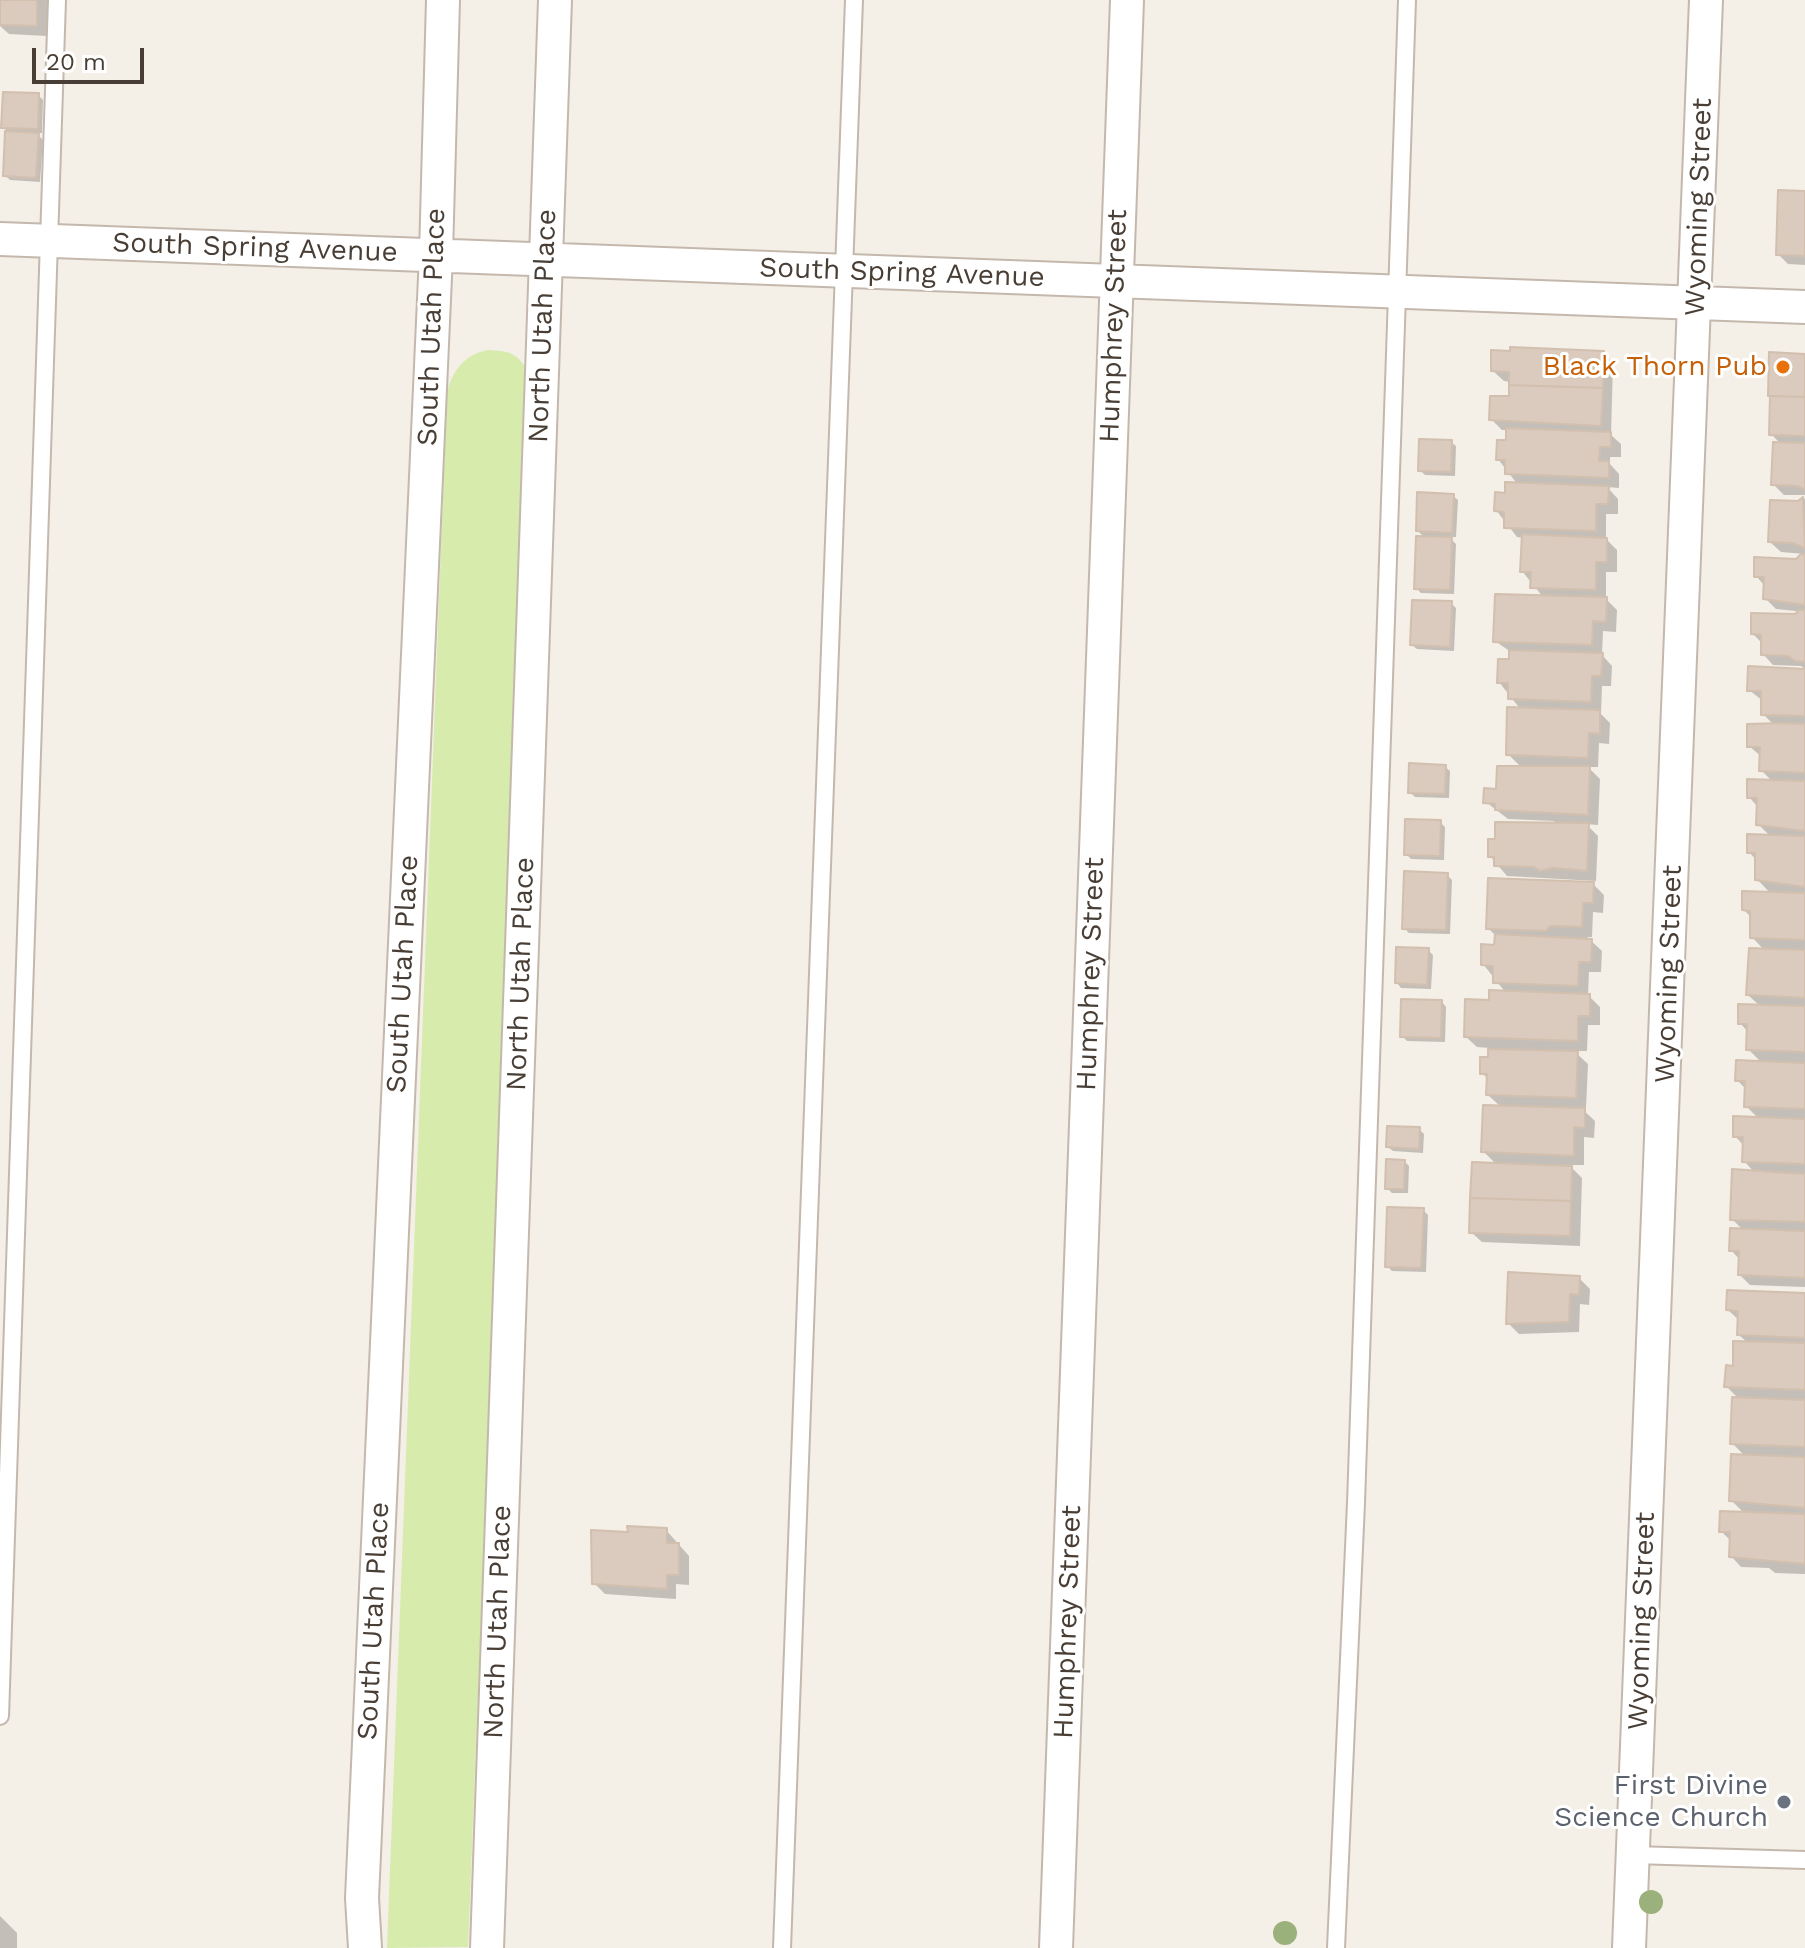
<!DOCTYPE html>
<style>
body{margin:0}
#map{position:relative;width:1805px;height:1948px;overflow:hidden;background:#f4efe7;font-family:"Work Sans",sans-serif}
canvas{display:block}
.scale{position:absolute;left:32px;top:48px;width:112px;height:36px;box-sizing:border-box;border:4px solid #483e35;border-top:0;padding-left:10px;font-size:24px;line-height:28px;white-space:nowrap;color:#483e35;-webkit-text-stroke:6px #fff;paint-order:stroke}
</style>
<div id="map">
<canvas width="1805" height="1948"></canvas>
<div class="scale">20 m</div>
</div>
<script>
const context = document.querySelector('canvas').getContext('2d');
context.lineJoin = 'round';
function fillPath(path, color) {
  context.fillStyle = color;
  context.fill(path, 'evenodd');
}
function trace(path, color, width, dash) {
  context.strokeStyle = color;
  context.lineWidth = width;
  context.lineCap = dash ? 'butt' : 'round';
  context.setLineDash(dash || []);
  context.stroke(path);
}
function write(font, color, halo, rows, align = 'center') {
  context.font = font + ' "Work Sans",sans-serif';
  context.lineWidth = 6;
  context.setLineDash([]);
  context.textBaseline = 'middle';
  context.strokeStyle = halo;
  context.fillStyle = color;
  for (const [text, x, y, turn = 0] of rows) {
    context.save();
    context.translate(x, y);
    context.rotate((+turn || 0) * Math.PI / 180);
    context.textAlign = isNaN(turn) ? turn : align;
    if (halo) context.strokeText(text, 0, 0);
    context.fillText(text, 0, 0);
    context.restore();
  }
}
fillPath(new Path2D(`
 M488,350C512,351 519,354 530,376L468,1947L387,1948L447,392C453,370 464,355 488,350Z`), '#d7ebad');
fillPath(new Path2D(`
 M0,0H47V36L9,34L0,26Z
 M38,95L43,100L42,133H36L43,140L40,182L10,180L5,175L7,131L3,127Z
 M1805,193V265L1788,264L1778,254Z
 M1603,353L1613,363L1611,435L1621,444V457H1610V464L1619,474V488L1607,487L1618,499V514H1606V539L1617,550V572H1606V599L1617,610L1616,632L1603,631L1602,655L1612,666L1611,686H1602L1601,714L1610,723L1609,744L1599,743L1598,767H1588L1600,779L1598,825L1586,824L1598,836L1596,881L1507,876L1490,856L1554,825V821L1508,819L1486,802L1522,768L1508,754L1521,710L1499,682L1511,661V652L1495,641L1543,597L1522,571L1524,538L1517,537L1496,510L1518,485L1498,459L1508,442V430H1502L1491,419L1511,398V382L1504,381L1493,371Z
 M1805,357V495H1784L1773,484L1781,444L1771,434Z
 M1451,442L1456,446L1455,476L1425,475L1420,470Z
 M1453,496L1458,500L1456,537H1449L1456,544L1454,594L1421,593L1416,588L1425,538L1418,531Z
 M1805,498V554L1781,552L1770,542Z
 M1756,559H1805V612L1776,609L1765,598V586L1756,576Z
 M1451,603L1456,608L1454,651L1417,649L1412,645Z
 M1805,614V669L1801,666L1773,665L1763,654V644L1753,634Z
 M1805,671V1287L1750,1285L1740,1275V1260L1731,1250L1744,1231L1732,1219L1755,1173L1744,1161V1146L1735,1136L1759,1119L1746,1106V1089L1737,1080L1762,1063L1748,1049L1749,1033L1740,1023L1761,1007L1748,995L1764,950L1752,937V918L1744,910L1771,894L1757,879V861L1749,852L1771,837L1758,824V807L1749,797L1773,782L1761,770L1762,757L1749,746L1775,726L1763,714V701L1749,690Z
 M1445,767L1450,771L1449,798L1415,797L1410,792Z
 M1440,822L1445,827L1444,860L1411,859L1406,854Z
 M1447,875L1452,880L1450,934L1409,933L1404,928Z
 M1593,884L1604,895L1603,913L1593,912L1592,937H1587L1602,951L1601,972H1589L1588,995L1600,1007V1025H1588L1587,1051H1574L1588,1064L1586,1108H1581L1595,1121L1594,1138L1584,1137V1165H1569L1582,1178L1580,1246L1482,1242L1471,1232L1497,1165L1483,1151L1501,1107L1488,1095L1489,1080L1482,1073L1490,1059V1048L1477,1047L1466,1037L1491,1002L1506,993L1483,964L1496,947L1497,937L1488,928Z
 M1428,950L1433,955L1431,989L1401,988L1397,983Z
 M1442,1002L1446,1007L1445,1042L1407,1041L1402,1036Z
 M1419,1129L1424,1134L1423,1153L1393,1151L1388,1147Z
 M1404,1161L1409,1166L1408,1193H1392L1387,1188Z
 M1423,1210L1428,1215L1426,1272L1392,1271L1387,1266Z
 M1579,1278L1590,1289L1589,1305L1580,1304L1579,1332L1519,1334L1508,1323Z
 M1805,1295V1574L1775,1573L1769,1568L1741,1567L1731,1556V1541L1721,1531L1745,1514L1731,1500L1746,1457L1732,1443L1740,1400L1726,1386L1748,1343L1739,1335L1740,1321L1728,1310Z
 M666,1530L689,1556V1585L676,1584V1599L605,1594L594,1583L630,1534Z
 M0,1916L17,1933V1948H0Z`), '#0003');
const building = new Path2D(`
 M0,0H37V26L0,25Z
 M3,92L39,93L38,129L1,128Z
 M5,131L39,133L36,178L3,176Z
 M1778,190L1805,191V256L1776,255Z
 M1510,347L1604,351L1603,388L1509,385V372L1491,371V350L1510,351Z
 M1769,352L1805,354V397L1768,396Z
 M1509,385L1603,388L1601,426L1489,420L1490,396H1509Z
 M1770,396L1805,397V436L1769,435Z
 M1506,428L1611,432V447H1600L1599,461H1609V478L1505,474V460H1496L1497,440H1506Z
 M1419,439L1452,440L1451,472L1418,471Z
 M1773,442L1805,443V490L1798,486L1771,485Z
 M1505,482L1609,486L1608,504H1596V531L1504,528V512L1494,511L1495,492L1505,493Z
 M1417,492L1454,494L1452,533L1416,531Z
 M1803,497L1805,548L1792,543L1768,542L1770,500L1798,501Z
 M1522,534L1607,538V562H1596V590L1530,588L1531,572H1520Z
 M1416,536L1452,537L1450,590L1414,589Z
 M1801,554H1805V605L1763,599L1764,577H1754V557L1796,559Z
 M1495,594L1607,597L1606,622L1593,621L1592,645L1493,642Z
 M1412,600L1452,601L1450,647L1410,645Z
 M1799,610H1805V662L1795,661L1788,656L1761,655V635L1751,634V613L1795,614Z
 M1509,650L1603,653L1601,676H1592L1591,702L1508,699V683H1497L1498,659H1509Z
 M1748,666L1805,669V716L1761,715V691H1747Z
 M1507,707L1600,710V734L1589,733L1588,758L1506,755Z
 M1784,723L1805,724V773L1759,771L1760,747H1747V724Z
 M1409,763L1446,765L1445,794L1408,793Z
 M1497,766H1590L1588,815L1495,810V804L1483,803L1484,788L1496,789Z
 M1747,779L1805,781V831L1756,825L1757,798H1747Z
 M1405,819L1441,820L1440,856L1404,855Z
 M1495,822L1589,823L1587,871L1553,868L1540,871L1534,867L1494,866V857H1488V839H1495Z
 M1747,834L1805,836V887L1755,880V853H1747Z
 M1404,871L1448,873L1446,930L1402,929Z
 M1488,878L1594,882L1593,903H1583L1582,927L1550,926L1546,931L1486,929Z
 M1742,891L1805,893V940L1750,938V911L1742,910Z
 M1495,934L1592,939L1591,962H1579L1578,986L1493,983V966L1481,965V944L1494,945Z
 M1396,947L1429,948L1427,985L1395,983Z
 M1749,948L1805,950V998L1746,995Z
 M1489,990L1590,994V1016H1578V1041L1464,1037L1465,999L1489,1000Z
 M1401,999L1442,1000L1441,1038L1400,1037Z
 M1738,1004L1805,1006V1052L1746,1050L1747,1024H1738Z
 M1488,1049L1578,1051L1576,1098L1486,1095L1487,1074H1480V1057H1488Z
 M1736,1060L1805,1063V1109L1744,1107L1745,1081H1735Z
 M1483,1105L1585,1108V1128L1574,1127V1156L1481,1152Z
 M1733,1116L1805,1119V1164L1742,1162L1743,1137H1733Z
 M1387,1126L1420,1127L1419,1149L1386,1147Z
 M1386,1159L1405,1160L1404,1189H1385Z
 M1472,1162L1572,1166L1571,1201L1470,1198Z
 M1732,1169L1805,1174V1222L1730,1220Z
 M1470,1198L1571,1201L1570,1236L1469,1233Z
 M1387,1207L1424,1208L1421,1268L1385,1267Z
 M1730,1228L1805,1231V1278L1738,1275L1739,1251H1729Z
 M1508,1272L1580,1276L1579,1295L1570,1294L1569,1322L1506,1324Z
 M1727,1290L1805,1293V1338L1737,1335L1738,1311L1726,1310Z
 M1733,1341L1805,1343V1390L1724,1387L1726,1365L1733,1366Z
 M1732,1397L1805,1400V1447L1730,1444Z
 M1731,1454L1805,1457V1508L1729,1501Z
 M1720,1511L1805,1514V1564L1729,1557L1730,1532H1719Z
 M627,1526L667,1528V1543H679V1575H667V1589L592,1584L591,1530L628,1532Z`);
fillPath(building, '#dacbbe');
trace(building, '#d2bfae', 2);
const service = new Path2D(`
 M0,1716L57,0
 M1633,1855L1805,1860
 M782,1948L854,0
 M1336,1948L1356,1503L1407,0`);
const minor = new Path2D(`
 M0,239L1805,307
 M365,1948L362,1898L436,255L443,0
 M487,1948L555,0
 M1056,1948L1127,0
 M1629,1948L1706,0`);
trace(service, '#c4b8ac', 20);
trace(minor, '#c4b8ac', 36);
trace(service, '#fff', 16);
trace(minor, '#fff', 32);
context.fillStyle = '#9bb17c';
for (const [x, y] of [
 [1651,1902],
 [1285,1933]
]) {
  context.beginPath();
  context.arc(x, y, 12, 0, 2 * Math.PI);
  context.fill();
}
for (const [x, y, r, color] of [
 [1783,367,8,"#e8710a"],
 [1784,1802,8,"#6b7280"]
]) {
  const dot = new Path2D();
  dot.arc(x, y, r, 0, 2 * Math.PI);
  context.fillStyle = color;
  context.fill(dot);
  trace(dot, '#fff', 3);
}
write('28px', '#483e35', '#fff', [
 ["Wyoming Street",1699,207,-88],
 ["South Spring Avenue",255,248,2],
 ["South Spring Avenue",902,273,2],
 ["North Utah Place",543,326,-88],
 ["Humphrey Street",1114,326,-88],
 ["South Utah Place",432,327,-88],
 ["South Utah Place",403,974,-87],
 ["North Utah Place",521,974,-88],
 ["Humphrey Street",1091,974,-88],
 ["Wyoming Street",1669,974,-88],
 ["South Utah Place",374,1621,-87],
 ["Wyoming Street",1642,1621,-88],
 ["North Utah Place",498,1622,-88],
 ["Humphrey Street",1068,1622,-88]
]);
write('28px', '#c56008', '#fff', [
 ["Black Thorn Pub",1767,367]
], 'right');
write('28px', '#5b616d', '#fff', [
 ["First Divine",1768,1786],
 ["Science Church",1768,1818]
], 'right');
</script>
